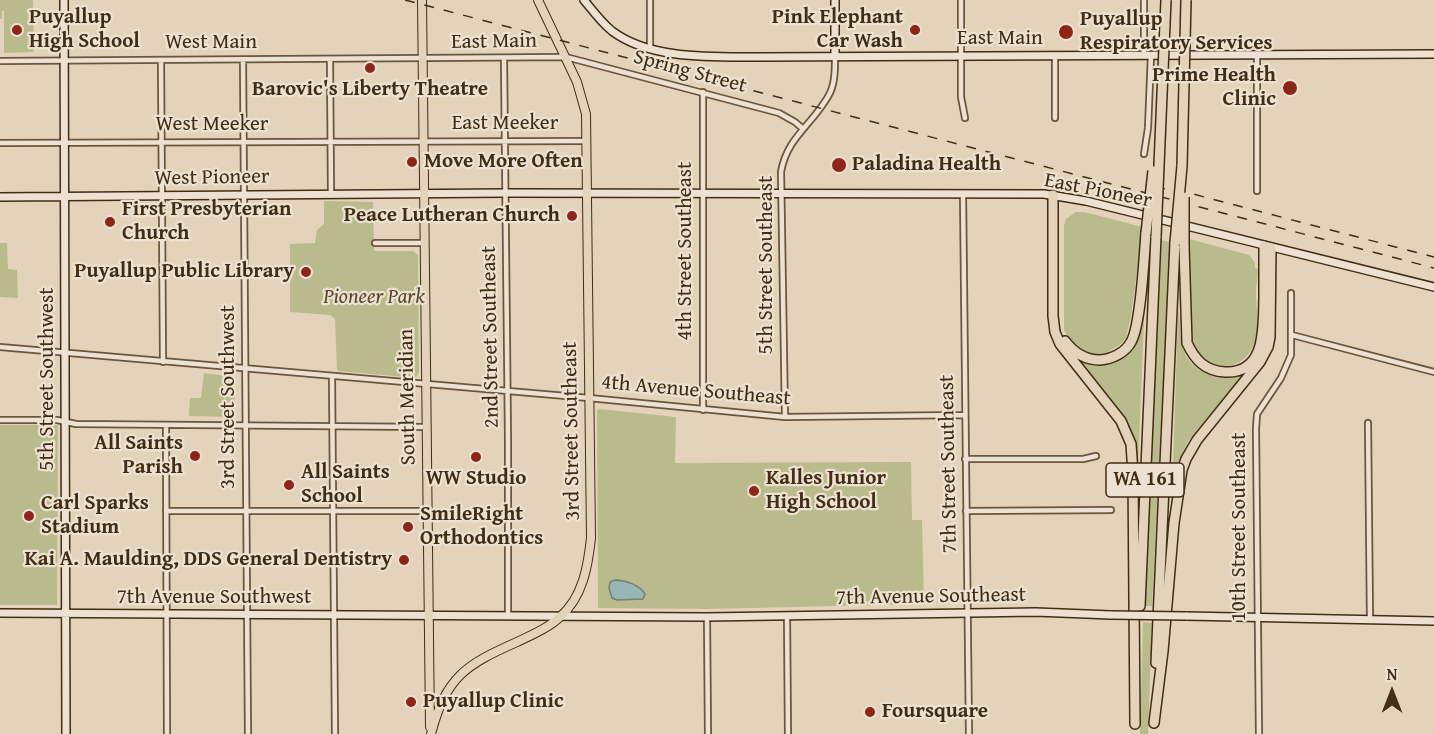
<!DOCTYPE html>
<style>
body{margin:0}
#map{position:relative;width:1434px;height:734px;overflow:hidden;background:#e3d3ba;font-family:"Gentium Book Plus",serif}
canvas{display:block}
.north{position:absolute;left:1362px;top:662px;width:60px;height:60px;-webkit-text-stroke:4px #ede2d2;paint-order:stroke;rotate:0deg;font-size:16px;font-weight:700;line-height:24px;text-align:center;color:#402d13}
.north::after{content:'';display:block;margin:auto;width:21px;height:27px;background:#402d13;clip-path:polygon(50% 0,100% 100%,50% 72%,0 100%)}
</style>
<div id="map">
<canvas width="1434" height="734"></canvas>
<div class="north">N</div>
</div>
<script>
const context = document.querySelector('canvas').getContext('2d');
context.lineJoin = 'round';
function fillPath(path, color) {
  context.fillStyle = color;
  context.fill(path, 'evenodd');
}
function trace(path, color, width, dash) {
  context.strokeStyle = color;
  context.lineWidth = width;
  context.lineCap = dash ? 'butt' : 'round';
  context.setLineDash(dash || []);
  context.stroke(path);
}
function write(font, color, halo, rows, align = 'center') {
  context.font = font + ' "Gentium Book Plus",serif';
  context.lineWidth = 4.5;
  context.setLineDash([]);
  context.textBaseline = 'middle';
  context.strokeStyle = halo;
  context.fillStyle = color;
  for (const [text, x, y, turn = 0] of rows) {
    context.save();
    context.translate(x, y);
    context.rotate((+turn || 0) * Math.PI / 180);
    context.textAlign = isNaN(turn) ? turn : align;
    if (halo) context.strokeText(text, 0, 0);
    context.fillText(text, 0, 0);
    context.restore();
  }
}
fillPath(new Path2D(`
 M0,0H33L34,52L4,53V11H2V19H0Z
 M324,201L373,202L374,251H413L418,255L419,372L416,378L338,371L337,369L335,319L330,315L290,312V244L315,243L317,230L324,224Z
 M1076,212H1084L1143,227L1131,316L1126,338L1121,344L1107,353L1092,355L1082,352L1075,347L1064,330V225L1066,219Z
 M1189,239L1249,255L1255,263V268L1258,269C1258,275 1257,281 1256,288C1255,306 1261,326 1254,344C1241,378 1199,370 1191,337L1187,257Z
 M1160,240L1170,242L1152,606H1145V599Z
 M0,243H7L8,269L17,270L18,298L0,297Z
 M1145,295L1138,467L1136,466C1134,426 1123,412 1096,383C1089,375 1080,367 1075,358C1091,367 1113,370 1127,354C1134,345 1142,307 1145,295Z
 M1178,309C1181,322 1179,335 1183,348C1192,377 1223,381 1247,370L1188,441L1175,469H1173Z
 M204,373L234,377L235,417L189,416L190,398H201Z
 M600,409L676,417L675,463L911,462L912,520H922L924,604L708,609L598,608L597,410Z
 M0,425H58L57,605H0Z
 M1143,622L1152,623L1148,734H1140Z`), '#b9bb8c');
const water = new Path2D(`
 M615,580C625,580 640,585 645,594L643,599L617,600L612,598L609,588L610,582Z`);
fillPath(water, '#96b7b6');
trace(water, '#748075', 1.5);
const street = new Path2D(`
 M961,0V97L965,118
 M1144,0V55
 M650,47V0
 M1055,56V118
 M504,58L508,439V616
 M330,59L331,194
 M161,60L163,362
 M243,60L248,734
 M0,61L566,57L779,113L795,122L802,128
 M0,143L587,141
 M1144,154L1148,128L1151,55
 M1257,191V55
 M963,194L969,734
 M375,243H424
 M1292,335L1434,372
 M0,347L589,398L785,417L965,415
 M332,377L335,734
 M703,410V92
 M785,417L781,172C787,136 815,123 830,93C835,82 835,69 835,57
 M0,420H57L76,424L426,427
 M1368,423L1370,620
 M166,425L167,734
 M965,459H1083L1096,456
 M166,511H427
 M966,511L1111,510
 M787,616L788,734
 M707,617L708,734
 M1259,734L1256,429L1257,414L1281,378L1291,355V293`);
const secondary = new Path2D(`
 M64,0L66,734
 M584,0C593,11 601,22 612,31C650,60 714,57 760,57L1434,54
 M835,0V57
 M0,197L504,193L1044,194L1086,201L1434,287
 M0,613L707,617L1036,612L1111,615
 M1186,616L1434,621`);
const primary = new Path2D(`
 M422,0L430,727
 M431,734C446,677 465,665 517,642C532,635 548,628 560,617C583,597 588,566 591,538L586,114L577,82L538,0`);
const highway = new Path2D(`
 M1053,195V316L1055,332L1060,344L1121,421L1131,444L1133,473L1135,724
 M1184,246L1187,343C1195,360 1205,371 1225,372C1267,374 1263,326 1264,297C1264,280 1264,263 1264,246
 M1065,341C1074,353 1085,360 1100,360C1112,359 1125,353 1131,342C1141,325 1144,257 1146,233
 M1140,606L1156,236
 M1156,663L1175,243
 M1154,723L1163,651L1174,523L1182,470L1186,459L1197,440L1260,362L1268,347L1270,337L1271,248`);
trace(street, '#69563d', 8);
trace(secondary, '#402d13', 10);
trace(primary, '#402d13', 10);
trace(highway, '#402d13', 12);
trace(street, '#ede2d2', 4.5);
trace(secondary, '#ede2d2', 7);
trace(primary, '#e3d3ba', 8);
trace(highway, '#e3d3ba', 9);
trace(new Path2D(`
 M405,0L1434,268
 M1155,187L1193,194L1434,257`), '#402d13', 1.5, [10, 10]);
const secondaryBridge = new Path2D(`
 M1111,615L1186,616`);
const highwayBridge = new Path2D(`
 M1184,197V246
 M1146,233L1153,171
 M1156,236L1166,0
 M1175,243L1182,166L1186,0`);
trace(secondaryBridge, '#402d13', 10, []);
trace(highwayBridge, '#402d13', 12, []);
trace(secondaryBridge, '#ede2d2', 7);
trace(highwayBridge, '#e3d3ba', 9);
for (const [x, y, r, color] of [
 [17,30,6,"#8f2418"],
 [915,30,6,"#8f2418"],
 [1066,32,8,"#8f2418"],
 [370,68,6,"#8f2418"],
 [1290,88,8,"#8f2418"],
 [412,162,6,"#8f2418"],
 [839,165,8,"#8f2418"],
 [572,216,6,"#8f2418"],
 [110,222,6,"#8f2418"],
 [306,272,6,"#8f2418"],
 [195,456,6,"#8f2418"],
 [476,457,6,"#8f2418"],
 [289,485,6,"#8f2418"],
 [754,491,6,"#8f2418"],
 [29,516,6,"#8f2418"],
 [408,527,6,"#8f2418"],
 [404,560,6,"#8f2418"],
 [411,702,6,"#8f2418"],
 [870,712,6,"#8f2418"]
]) {
  const dot = new Path2D();
  dot.arc(x, y, r, 0, 2 * Math.PI);
  context.fillStyle = color;
  context.fill(dot);
  trace(dot, '#ede2d2', 2);
}
for (const [x, y, w] of [
 [1145,480,78]
]) {
  const box = new Path2D();
  box.roundRect(x - w / 2, y - 17, w, 34, 4.5);
  context.fillStyle = '#ede2d2';
  context.fill(box);
  trace(box, '#402d13', 1.5);
}
write('bold 20px', '#402d13', null, [
 ["WA 161",1145,480]
]);
write('bold 21px', '#402d13', '#ede2d2', [
 ["Puyallup",29,18],
 ["High School",29,42],
 ["Pink Elephant",903,18,"right"],
 ["Car Wash",903,42,"right"],
 ["Puyallup",1080,20],
 ["Respiratory Services",1080,44],
 ["Prime Health",1276,76,"right"],
 ["Clinic",1276,100,"right"],
 ["Barovic's Liberty Theatre",370,90,"center"],
 ["Move More Often",424,162],
 ["Paladina Health",852,165],
 ["First Presbyterian",122,210],
 ["Church",122,234],
 ["Peace Lutheran Church",560,216,"right"],
 ["Puyallup Public Library",294,272,"right"],
 ["All Saints",183,444,"right"],
 ["Parish",183,468,"right"],
 ["All Saints",301,473],
 ["School",301,497],
 ["WW Studio",476,479,"center"],
 ["Kalles Junior",766,479],
 ["High School",766,503],
 ["Carl Sparks",41,504],
 ["Stadium",41,528],
 ["SmileRight",420,515],
 ["Orthodontics",420,539],
 ["Kai A. Maulding, DDS General Dentistry",392,560,"right"],
 ["Puyallup Clinic",423,702],
 ["Foursquare",882,712]
], 'left');
write('21px', '#402d13', '#ede2d2', [
 ["East Main",1000,39],
 ["East Main",494,42,-1],
 ["West Main",211,43],
 ["Spring Street",690,72,15],
 ["East Meeker",505,124],
 ["West Meeker",212,125],
 ["West Pioneer",212,178,-1],
 ["East Pioneer",1098,191,11],
 ["4th Street Southeast",686,251,-90],
 ["5th Street Southeast",767,265,-90],
 ["2nd Street Southeast",491,337,-91],
 ["5th Street Southwest",48,379,-90],
 ["4th Avenue Southeast",696,391,5],
 ["3rd Street Southwest",229,397,-90],
 ["South Meridian",408,397,-91],
 ["3rd Street Southeast",572,431,-91],
 ["7th Street Southeast",949,464,-91],
 ["10th Street Southeast",1240,527,-90],
 ["7th Avenue Southeast",931,597,-1],
 ["7th Avenue Southwest",214,598]
]);
write('italic 21px', '#58492b', '#ede2d2', [
 ["Pioneer Park",374,298]
]);
</script>
